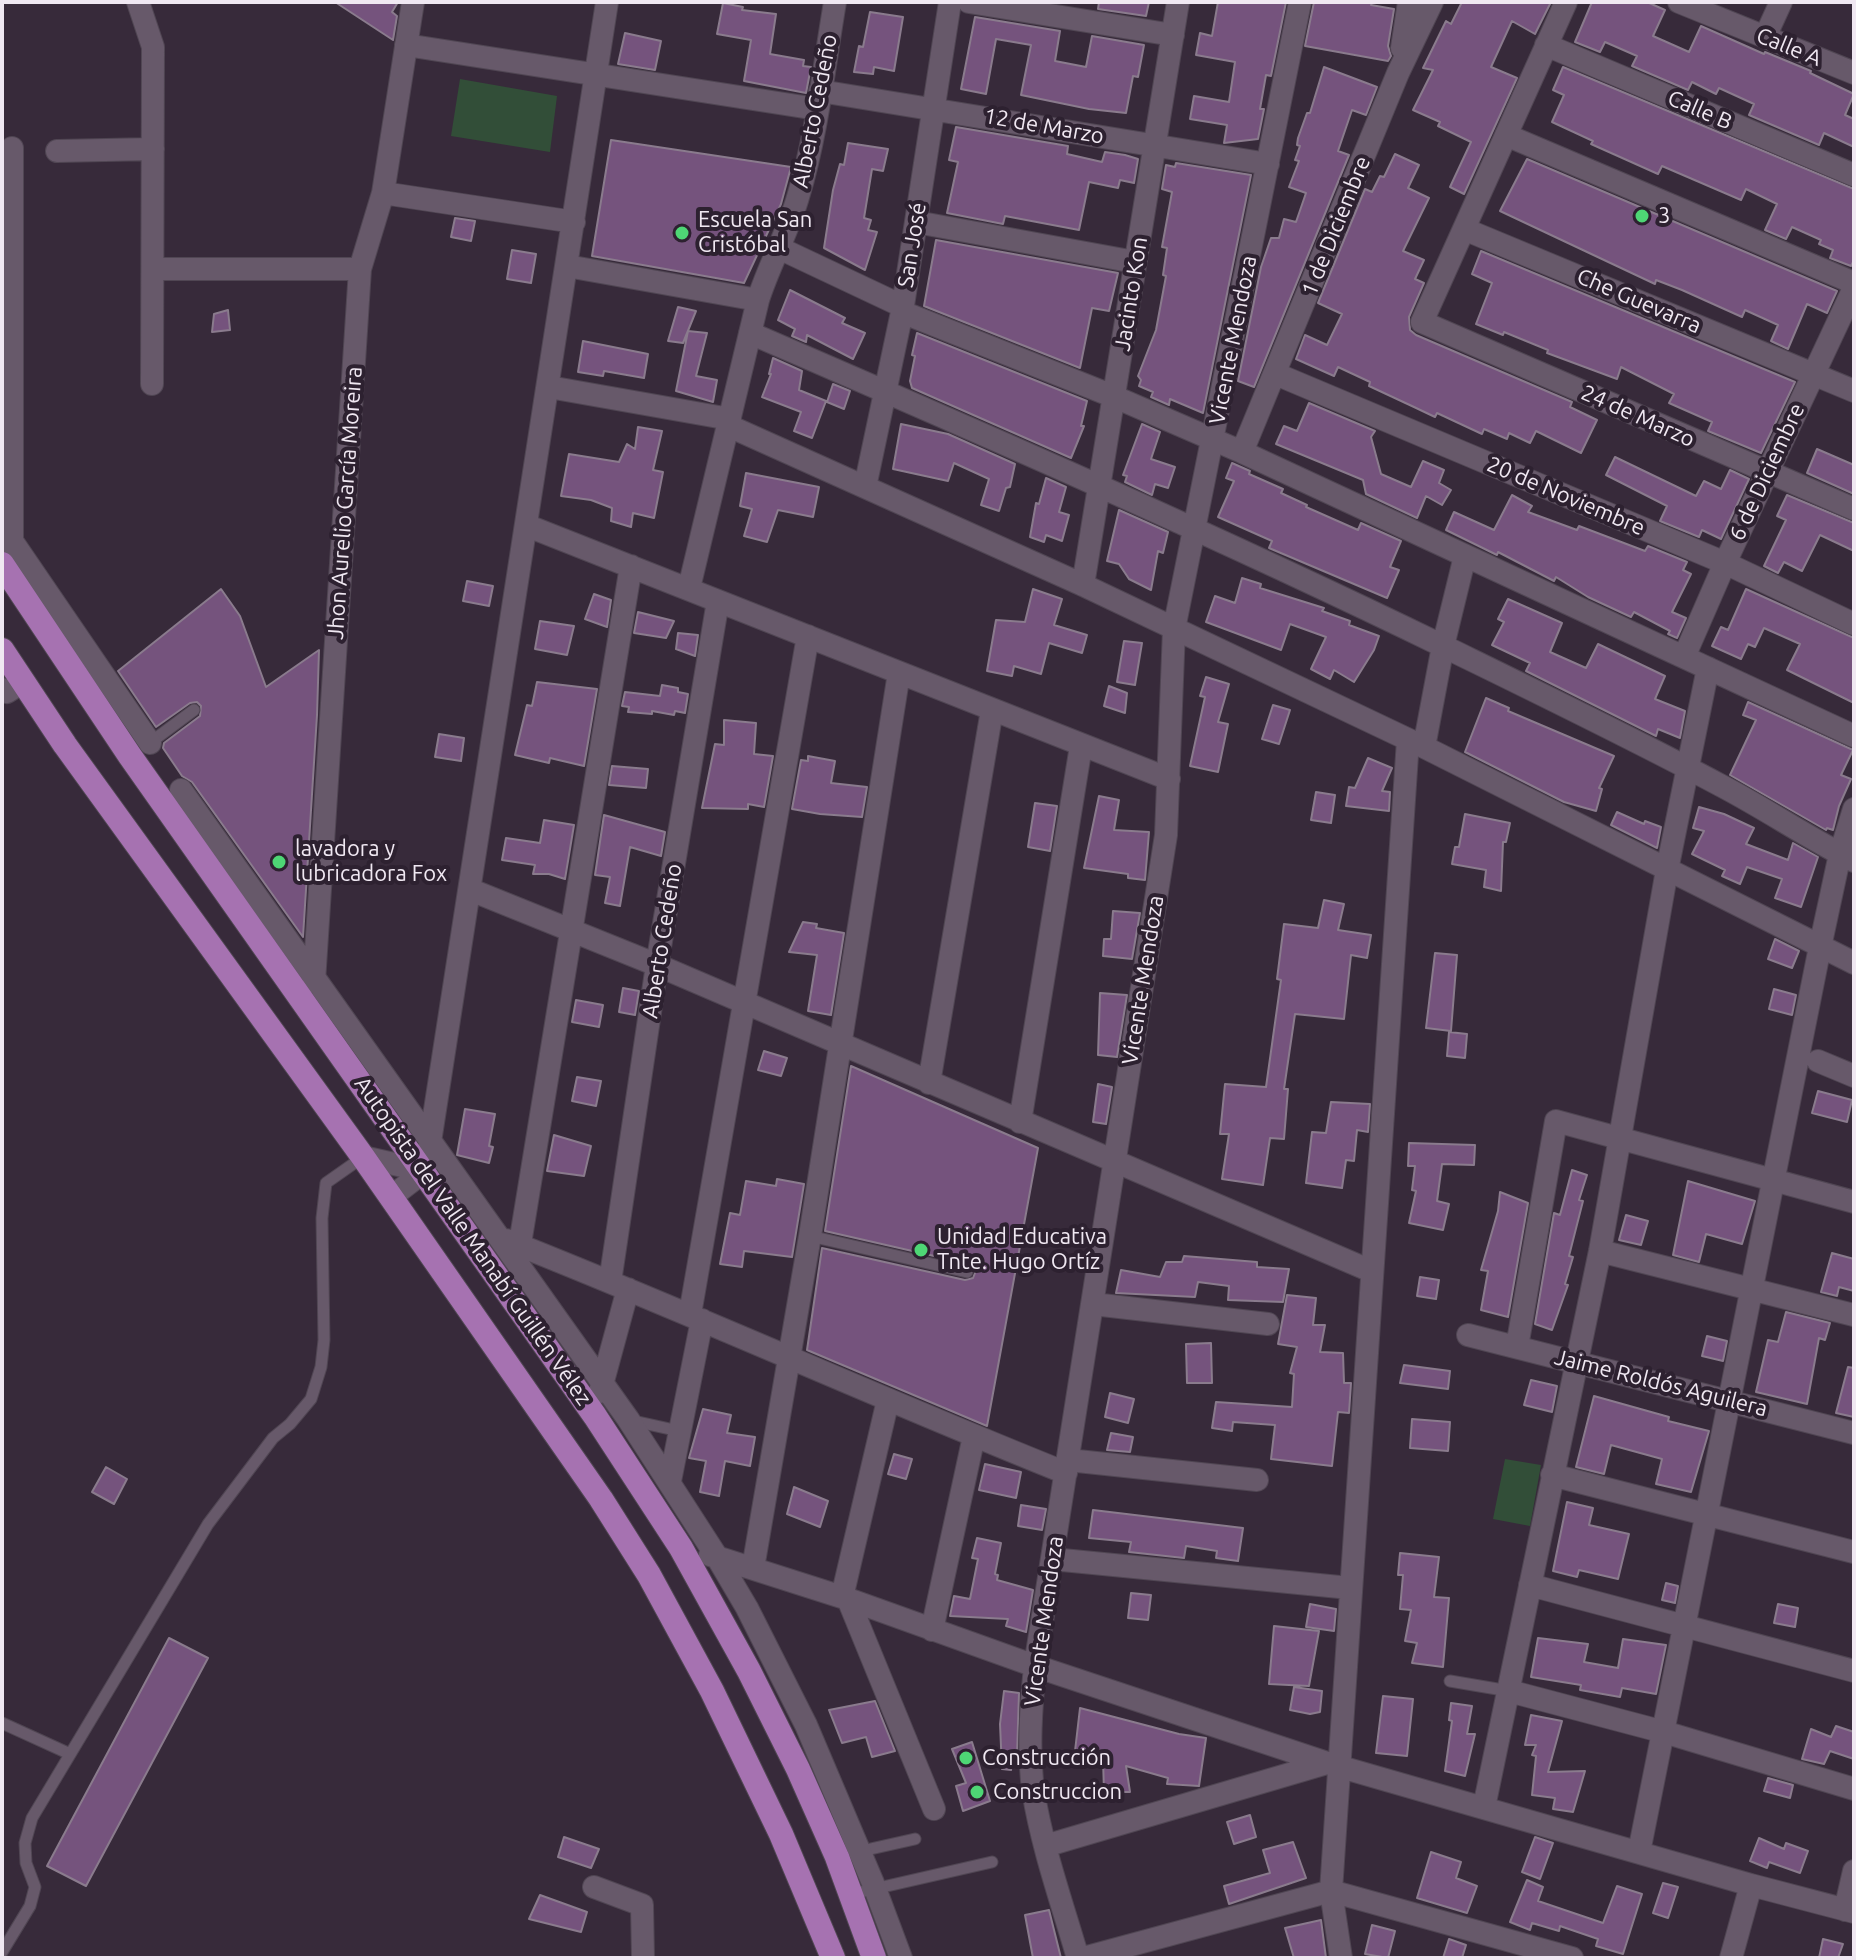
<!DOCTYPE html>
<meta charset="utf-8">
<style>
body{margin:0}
#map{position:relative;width:1856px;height:1960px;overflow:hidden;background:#372a3a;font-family:Ubuntu,sans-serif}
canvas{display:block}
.frame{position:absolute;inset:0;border:4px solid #f0e8f2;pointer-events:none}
</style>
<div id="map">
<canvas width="1856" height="1960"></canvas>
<div class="frame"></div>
</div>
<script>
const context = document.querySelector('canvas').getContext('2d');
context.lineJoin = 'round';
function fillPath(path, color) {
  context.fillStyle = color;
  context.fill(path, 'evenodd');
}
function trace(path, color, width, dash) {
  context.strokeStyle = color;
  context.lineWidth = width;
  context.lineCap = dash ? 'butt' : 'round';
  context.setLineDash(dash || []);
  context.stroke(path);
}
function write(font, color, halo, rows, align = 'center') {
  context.font = font + ' Ubuntu,sans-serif';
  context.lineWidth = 8;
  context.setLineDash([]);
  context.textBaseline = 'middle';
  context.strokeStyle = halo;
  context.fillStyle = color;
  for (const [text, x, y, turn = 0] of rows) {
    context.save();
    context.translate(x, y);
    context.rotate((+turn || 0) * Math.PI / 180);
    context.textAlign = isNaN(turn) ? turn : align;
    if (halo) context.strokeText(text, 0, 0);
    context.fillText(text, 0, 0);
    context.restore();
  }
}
fillPath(new Path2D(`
 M460,79L557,96L550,152L451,136Z
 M1505,1459L1541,1465L1530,1526L1493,1519Z`), '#324e38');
const building = new Path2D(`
 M335,2H398L392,12L397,16L393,40Z
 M1099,2H1149L1146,16L1098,9Z
 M1218,2H1286L1271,76L1266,75L1260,109H1264L1258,139L1224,143L1227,125L1190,119L1194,96L1229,102L1235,62L1196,55L1200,33L1212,36Z
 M1314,2H1372L1371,5L1394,9L1388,46L1391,56L1388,61L1305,46Z
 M1462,2H1551L1535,34L1512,21L1491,67L1517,78L1464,194L1450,187L1471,142L1438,126L1440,122L1413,110L1433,70L1423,68L1446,21L1451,24Z
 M1592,2H1647L1665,10L1653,36L1689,52L1701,26L1764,54L1765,52L1811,71L1810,73L1854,94L1845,115L1854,119V147L1824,133L1819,145L1749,115L1754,104L1719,88L1716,94L1692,82L1688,90L1632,66L1637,56L1605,42L1600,52L1575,42Z
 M723,3L743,7L742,10L776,14L770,54L804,60L803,66L811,67L806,93L744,81L751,40L717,34Z
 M870,12L903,17L894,71L874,67L873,74L854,72L859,46L863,47Z
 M975,17L1060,31L1055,61L1086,67L1092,36L1144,45L1138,77L1133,76L1126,113L1089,109L1021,95L1031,45L996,39L986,94L961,89Z
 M625,33L661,41L655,70L618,64Z
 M1324,67L1377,87L1366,115L1352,110L1338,151L1349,155L1254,387L1238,381L1261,267L1271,238H1279L1284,219L1296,222L1306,193L1289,187L1299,161L1295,160L1300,146L1297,145L1298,138L1307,113H1310Z
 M1563,67L1854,189V260L1851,266L1830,258L1833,250L1819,244L1821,240L1792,227L1786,239L1765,230L1777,204L1746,189L1741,200L1662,166L1658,174L1591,144L1593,141L1552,122L1564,95L1553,90Z
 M956,127L1068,146L1067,154L1102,162L1105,152L1125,155L1138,159L1134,183L1120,180L1118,188L1089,182L1079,230L1005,216L1003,224L947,213L958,162L949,160Z
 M611,140L791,167L781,204L744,283L592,256Z
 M848,143L888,149L883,171L872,169L864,218L871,220L868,230L877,232L865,270L824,248L833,190L840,164L844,165Z
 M1395,154L1419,165L1408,188L1429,198L1403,251L1424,260L1415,279L1424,283L1409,317L1410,330L1416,335L1572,402L1570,407L1597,420L1581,453L1536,431L1530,443L1509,433L1507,439L1484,429L1482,434L1437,413L1435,417L1414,407L1369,386L1370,382L1338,367L1334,376L1296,359L1305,335L1327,345L1342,314L1318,303L1365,189L1372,192L1380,176L1384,177Z
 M1527,159L1837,291L1827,313L1807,304L1788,349L1771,341L1778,325L1745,310L1742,317L1682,290L1656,280L1655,284L1500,211Z
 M1176,163L1251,175L1203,413L1170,399L1169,405L1151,397L1153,392L1139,386L1141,380L1138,376L1156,330L1166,276L1163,275L1167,248L1162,247L1172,192L1162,189L1166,165L1175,167Z
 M455,218L475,221L471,241L451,237Z
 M936,240L1118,273L1109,311L1092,308L1080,368L924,306Z
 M512,250L536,254L531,283L507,279Z
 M1481,251L1795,382L1761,453L1708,431L1712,422L1669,403L1674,394L1621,367L1617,379L1547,353L1548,350L1504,332L1503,335L1476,324L1492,283L1472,274Z
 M790,290L845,318L842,323L865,333L853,359L807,335L806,342L792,336L795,329L778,320Z
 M678,307L696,311L683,343L668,341Z
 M228,310L230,330L212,332L214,314Z
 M688,331L707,333L696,376L717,380L713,402L676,391Z
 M917,333L1087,401L1081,426H1084L1071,458L912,388L910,381L915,356L912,355Z
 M583,341L648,354L644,378L604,371L603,376L578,372Z
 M773,358L802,371L799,390L826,401L812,438L794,431L801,412L762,397L771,374H769Z
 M833,384L850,391L844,409L827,402Z
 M1309,403L1375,431L1371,437L1381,474L1411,487L1423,461L1444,470L1439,483L1451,490L1442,505L1426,496L1417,518L1366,494L1363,480L1276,444L1284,426L1297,431Z
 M901,424L948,434L1015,464L1010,487L1006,488L999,511L981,505L989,479L954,463L948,481L893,469Z
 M1142,424L1160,432L1151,459L1175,467L1168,488L1155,484L1152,495L1125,482L1127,476L1123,475Z
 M638,427L662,431L653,470L663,472L654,518L633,513L631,527L611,521L612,508L591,500L561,496L569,454L619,462L627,444L635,449Z
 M1817,449L1854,465V494L1807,473Z
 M1615,457L1696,496L1704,481L1721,489L1730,470L1749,479L1721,539L1702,530L1699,537L1660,521L1667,506L1606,475Z
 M1232,463L1250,471L1249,474L1283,489L1281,493L1307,505L1306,507L1358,530L1361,523L1401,541L1390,567L1399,570L1387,598L1269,548L1272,541L1218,517L1234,481L1226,478Z
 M746,473L819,487L813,517L778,510L767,542L744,536L752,509L740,506Z
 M1046,478L1066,487L1059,512L1069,515L1062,541L1046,535L1044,542L1030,537L1036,503L1039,504Z
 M1512,495L1532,506L1528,512L1577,530L1579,526L1645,551L1648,546L1687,562L1683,570L1691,574L1672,612L1686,618L1677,638L1668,634L1670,631L1634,612L1631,617L1588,597L1556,577L1554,581L1498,552L1497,555L1446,530L1454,512L1494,530Z
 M1787,495L1854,523V551L1820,535L1802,571L1784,562L1778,573L1764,566L1786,520L1777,516Z
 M1119,510L1168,532L1163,553L1158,551L1151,590L1129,579L1119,564L1107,561Z
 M1242,578L1261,584L1260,588L1324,608L1322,611L1350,621L1349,625L1379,636L1374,650L1354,682L1334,670L1330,679L1311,669L1326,637L1290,624L1281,650L1206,622L1215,596L1235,603Z
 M467,581L493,586L489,606L463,601Z
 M221,589L240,616L266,687L319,650L317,715L303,937L192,782L182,776L163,748L164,743L200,716L201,706L197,702L190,703L156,727L118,671Z
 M1033,589L1062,599L1054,625L1087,635L1082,653L1049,643L1041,674L1014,666L1012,676L987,671L996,620L1025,622Z
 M1746,589L1854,638V703L1787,670L1800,644L1764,628L1755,647L1748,644L1741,659L1712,646L1721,627L1728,630Z
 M594,594L611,600L607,627L585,619Z
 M1508,599L1562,623L1550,652L1586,668L1598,644L1665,676L1655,699L1685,711L1680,738L1658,729L1656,736L1526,671L1530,663L1492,645L1504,622L1498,619Z
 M638,612L674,621L666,638L634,633Z
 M540,621L574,626L567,655L535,649Z
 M678,633L698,635L695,656L676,649Z
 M1124,641L1142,643L1135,685L1117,682Z
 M1206,677L1229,684L1218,722L1228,724L1218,772L1190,766L1205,697L1200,696Z
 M537,682L597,689L584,766L550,758L549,763L515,755L527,705L532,706Z
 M662,685L678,688V692L688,694L685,713L675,711L674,715L652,711V714L628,712L629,707L622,706L625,692L660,696Z
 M1109,686L1127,693L1125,713L1104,706Z
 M1486,698L1509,708L1508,711L1614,756L1599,788L1602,789L1596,811L1564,802L1465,752Z
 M1748,702L1853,750L1841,775L1851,779L1839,806L1833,830L1827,828L1826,830L1730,775L1756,720L1743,715Z
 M1273,705L1290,710L1279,744L1262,739Z
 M724,720L756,723L754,754L773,756L764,807L748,804V809L702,808L715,744L724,745Z
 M439,734L464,738L461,761L435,757Z
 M808,756L835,761L831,783L867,787L862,817L820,814L792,809L801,760L808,761Z
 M1368,758L1392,768L1382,791L1390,792L1389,811L1346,806L1349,787L1355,788Z
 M612,766L648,769L646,788L609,785Z
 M1316,792L1335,795L1331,823L1311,820Z
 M1099,796L1119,800L1114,830L1149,832L1145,880L1128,878V874L1084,868Z
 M1035,803L1057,806L1050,851L1028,847Z
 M1699,807L1724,814L1754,828L1746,844L1788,860L1793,843L1818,857L1801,907L1775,898L1782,879L1747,867L1740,884L1722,876L1725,870L1692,854L1704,831L1693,828Z
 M1617,812L1644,824L1645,821L1661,827L1657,848L1611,825Z
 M1465,814L1510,823L1506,842H1503L1501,891L1484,887L1486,870L1452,864L1455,847H1459Z
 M604,815L665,832L661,856L630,847L620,906L605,903L610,877L595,875Z
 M544,820L574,825L565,879L549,874H533L535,865L502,860L506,838L540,843Z
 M1324,900L1344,904L1338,930L1371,935L1367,958L1351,955L1344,1019L1295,1014L1284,1089H1288L1284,1139L1270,1138L1263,1185L1222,1179L1229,1134H1220L1225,1084L1266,1087L1281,980L1277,979L1284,924L1318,928Z
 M1113,911L1140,913L1132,959L1103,956L1104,939H1111Z
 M803,922L817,924L816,928L844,933L831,1015L808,1011L817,955L789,952Z
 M1775,939L1799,951L1792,968L1768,959Z
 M1435,953L1457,955L1451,1031L1426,1028Z
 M623,988L639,991L635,1015L619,1012Z
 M1774,989L1796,995L1792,1015L1769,1009Z
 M1100,993L1127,995L1117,1057L1098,1055Z
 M576,1000L603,1005L599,1027L572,1022Z
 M1449,1032L1467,1034L1465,1058L1447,1056Z
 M764,1051L787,1058L781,1076L758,1070Z
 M851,1066L1038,1148L987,1426L807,1350L822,1248L965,1280L973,1278L975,1273L973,1266L969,1264L825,1231Z
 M577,1077L601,1081L596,1106L572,1101Z
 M1098,1084L1112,1087L1106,1124L1093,1122Z
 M1818,1091L1852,1100L1847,1122L1812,1113Z
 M1331,1102L1370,1104L1368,1132L1357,1130L1354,1161L1346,1160L1342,1188L1306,1183L1312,1132L1326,1133Z
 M465,1109L495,1114L489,1146L493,1147L489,1163L457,1155Z
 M554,1135L591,1146L584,1176L547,1171Z
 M1409,1143L1475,1145L1474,1165L1442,1164L1437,1201L1449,1204L1443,1230L1409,1223L1416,1191L1412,1190L1415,1166H1408Z
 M1572,1170L1587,1175L1579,1200L1583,1201L1569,1256L1573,1257L1565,1284L1568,1285L1552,1330L1535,1324L1554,1213L1560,1215Z
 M777,1179L804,1184L792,1257L744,1251L742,1267L720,1264L730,1213L740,1215L746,1181L776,1186Z
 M1688,1181L1755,1201L1742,1244L1706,1234L1699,1262L1673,1255Z
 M1500,1192L1528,1203L1508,1317L1481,1310L1488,1271L1481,1270L1498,1211Z
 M1626,1215L1648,1221L1641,1245L1619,1240Z
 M1832,1253L1854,1259V1291L1839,1287L1837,1296L1821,1292Z
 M1184,1256L1257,1262V1267L1289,1269L1283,1302L1228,1300L1229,1286L1198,1282L1195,1297L1116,1293L1121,1270L1160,1277L1166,1262H1182Z
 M1420,1277L1439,1280L1436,1299L1417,1296Z
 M1287,1295L1316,1298L1313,1325H1325L1320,1352L1343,1353L1344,1383H1351L1349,1413L1338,1412L1332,1466L1271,1459L1275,1425L1233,1422L1232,1431L1212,1428L1216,1402L1292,1407L1294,1374L1290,1373L1297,1347L1278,1344Z
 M1786,1312L1830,1323L1825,1340L1819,1338L1807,1404L1756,1392L1768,1340L1778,1342Z
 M1707,1336L1727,1341L1723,1361L1702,1356Z
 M1211,1343L1212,1383H1187L1186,1344Z
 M1404,1365L1450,1371L1448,1389L1400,1383Z
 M1848,1367L1854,1368V1417L1836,1413Z
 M1531,1380L1557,1386L1552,1412L1524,1405Z
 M1110,1393L1134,1399L1128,1423L1105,1417Z
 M1594,1396L1669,1417L1668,1421L1709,1431L1691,1492L1656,1484L1662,1459L1611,1445L1604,1474L1576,1467Z
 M703,1409L731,1415L727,1433L755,1437L750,1466L725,1461L719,1496L700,1492L706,1461L689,1458Z
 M1412,1419L1450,1422L1448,1451L1410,1448Z
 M1111,1433L1133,1437L1130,1452L1107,1450Z
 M894,1454L912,1459L906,1479L888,1474Z
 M985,1464L1021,1472L1016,1498L979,1490Z
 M106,1467L127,1479L114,1504L92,1492Z
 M794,1487L828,1501L820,1527L787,1514Z
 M1567,1502L1593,1508L1589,1525L1629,1534L1618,1579L1579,1570L1577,1577L1553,1571Z
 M1021,1505L1046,1509L1042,1530L1018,1526Z
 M1093,1510L1243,1528L1238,1561L1216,1558L1217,1551L1186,1546L1184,1558L1129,1552L1131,1542L1089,1538Z
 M977,1538L1001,1543L995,1574L998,1575L997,1580L1033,1590L1026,1632L1006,1626L1008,1619L950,1616L954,1596L970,1599L978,1559L972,1558Z
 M1400,1553L1439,1557L1434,1597L1449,1598L1443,1667L1412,1663L1417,1643L1405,1641L1411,1610L1400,1609L1403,1575H1398Z
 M1666,1583L1678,1586L1675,1603L1662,1600Z
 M1131,1593L1151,1595L1148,1620L1128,1618Z
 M1310,1604L1336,1609L1334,1631L1306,1627Z
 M1778,1604L1798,1608L1795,1627L1774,1623Z
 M1274,1626L1319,1631L1309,1686L1269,1684Z
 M169,1638L208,1658L86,1886L47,1866Z
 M1538,1638L1588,1644L1584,1662L1618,1668L1623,1639L1666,1645L1656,1694L1622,1688L1620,1697L1580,1690L1581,1685L1531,1677Z
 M1294,1687L1322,1691L1320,1712L1310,1714L1290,1710Z
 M1004,1691L1019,1693L1017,1755H1013L1011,1770L1002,1769L1000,1724Z
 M1383,1696L1413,1699L1407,1756L1376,1753Z
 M875,1701L895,1751L872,1757L866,1737L842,1743L829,1710Z
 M1451,1703L1472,1706L1467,1734H1475L1465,1776L1445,1771L1452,1721L1449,1720Z
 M1080,1708L1179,1734L1206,1738L1199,1786L1167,1784L1168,1778L1126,1766L1130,1792H1104L1103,1759L1075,1751Z
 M1531,1715L1562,1721L1548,1772L1585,1771L1573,1812L1553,1809L1555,1798L1532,1795L1536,1756L1532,1755L1536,1745H1525Z
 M1836,1726L1854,1732V1759L1830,1751L1824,1764L1802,1759L1811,1729L1831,1737Z
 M972,1742L990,1801L963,1811L956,1786L966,1783L952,1749Z
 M1768,1778L1793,1785L1790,1798L1764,1791Z
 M1250,1815L1256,1837L1234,1844L1227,1822Z
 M564,1837L599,1849L591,1868L558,1857Z
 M1535,1837L1553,1843L1540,1879L1522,1872Z
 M1759,1838L1784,1849L1786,1843L1808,1851L1800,1873L1769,1862L1767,1868L1750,1861Z
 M1293,1842L1306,1878L1229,1904L1224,1886L1270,1873L1263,1850Z
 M1431,1852L1461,1862L1456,1878L1477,1886L1467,1913L1417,1898Z
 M1527,1880L1543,1887L1538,1901L1603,1923L1617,1886L1642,1894L1623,1954L1596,1946L1598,1939L1560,1926L1559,1931L1532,1923L1530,1930L1510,1922Z
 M1663,1883L1678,1887L1668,1918L1653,1913Z
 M540,1895L587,1912L581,1932L529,1919Z
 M1049,1910L1061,1958H1033L1025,1915Z
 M1321,1920L1326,1958H1294L1285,1928Z
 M1372,1925L1395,1931L1388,1958L1365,1954Z
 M1449,1939L1466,1945L1462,1958H1443Z
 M1823,1939L1843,1944L1838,1958H1819Z`);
fillPath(building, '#75537d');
trace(building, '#8a7b8d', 2);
const service = new Path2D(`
 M147,745L194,710
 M810,1236L967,1272
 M629,1420L679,1431
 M1450,1681L1509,1691
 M2,1723L70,1754
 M857,1852L915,1839
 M852,1894L992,1862
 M2,1952L30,1906L35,1887L26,1863L25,1843L32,1818L208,1524L273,1438L290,1424L311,1399L321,1367L324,1340L322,1218L326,1183L363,1157`);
const minor = new Path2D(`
 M138,2L153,47L152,384
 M969,2L1173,35
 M1566,2L1422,322L1854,509
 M1679,2L1854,73
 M1765,37L1781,2
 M406,45L817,109
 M1546,45L1854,175
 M1402,48L1409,2
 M820,91L1268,164
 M1506,135L1854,283
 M12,148V582
 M57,151L153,149
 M383,193L574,222
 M916,222L1135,262
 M1464,229L1854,391
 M777,247L902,306
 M567,266L758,300
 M153,269H360
 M902,312L1115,397L1242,452L1854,736
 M750,333C984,434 1217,536 1445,647C1537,692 1630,737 1720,785C1766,809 1808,838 1854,861
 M1276,374L1725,563L1854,624
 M549,387L730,419
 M729,426L1083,585L1424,747L1854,963
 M1242,452L1398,73L1432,2
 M865,487L902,312L950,2
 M528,526L1169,779
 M12,541L150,743
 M1083,585L1178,2
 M689,588L758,300C769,265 788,232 798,197C817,134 824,67 835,2
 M1684,657L1725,563L1854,288
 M2,689L7,692L23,682
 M1424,747L1443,646L1465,556
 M181,790L628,1419L717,1557L747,1608L806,1725L873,1883L901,1958
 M471,890L657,965L1371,1271
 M314,982L360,269L383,193L413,2
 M1818,1061L1854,1076
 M929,1083L992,710
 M1020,1122L1081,746
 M363,1157L425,1171
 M391,1197L425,1171L430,1142L607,2
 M506,1240C694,1314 878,1398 1066,1473
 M1600,1251L1854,1315
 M517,1262L631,566
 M610,1282L657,965L718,601
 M1093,1304L1268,1324
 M690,1314L808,636
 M1468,1335L1854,1433
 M1517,1347L1556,1121L1854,1202
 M600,1392L628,1289
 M1068,1460L1257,1480
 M1552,1475L1854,1552
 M670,1481L702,1320
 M710,1555L848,1599L1035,1666L1327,1763L1751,1885L1854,1912
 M1052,1559L1350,1588
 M753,1568L810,1236L899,673
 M1530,1585L1854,1671
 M842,1597L888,1400
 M848,1599L934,1809
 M932,1630L974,1436
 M1509,1691L1664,1732L1854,1789
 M1484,1807L1600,1251L1667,870L1708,668
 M1045,1846L1327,1763
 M1639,1852L1820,947L1840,854L1854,809
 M594,1887L642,1905L643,1958
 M1845,1910L1854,1871
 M1078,1958C1062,1903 1042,1847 1033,1790C1028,1749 1031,1707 1035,1666L1166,835L1174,629L1300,2
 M1083,1958L1331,1891L1572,1958
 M1341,1958L1331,1891L1408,740
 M1731,1958L1751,1885`);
const primary = new Path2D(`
 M2,564L130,756L595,1416L681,1548L749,1671L798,1769L837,1857L874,1958
 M2,650L65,745L363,1157L601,1499L649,1575L712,1691L781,1834L833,1958`);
trace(service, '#504653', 13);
trace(minor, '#504653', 24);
trace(primary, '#504653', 26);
trace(service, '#67596a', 11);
trace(minor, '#67596a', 22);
trace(primary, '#a672b1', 24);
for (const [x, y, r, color] of [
 [1642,216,8,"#4ed675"],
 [682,233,8,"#4ed675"],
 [279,862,8,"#4ed675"],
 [921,1250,8,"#4ed675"],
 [966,1758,8,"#4ed675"],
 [977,1792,8,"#4ed675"]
]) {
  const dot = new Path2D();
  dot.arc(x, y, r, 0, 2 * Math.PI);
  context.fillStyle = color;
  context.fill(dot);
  trace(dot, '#2d2130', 3);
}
write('22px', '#f0e8f2', '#2d2130', [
 ["Calle A",1789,47,22],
 ["Calle B",1700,110,23],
 ["Alberto Cedeño",815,111,-79],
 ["12 de Marzo",1044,126,10],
 ["1 de Diciembre",1336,226,-68],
 ["San José",912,245,-81],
 ["Jacinto Kon",1131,294,-81],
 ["Che Guevarra",1639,301,23],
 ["Vicente Mendoza",1233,340,-79],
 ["24 de Marzo",1638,416,24],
 ["6 de Diciembre",1767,472,-65],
 ["20 de Noviembre",1566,496,23],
 ["Jhon Aurelio García Moreira",345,503,-86],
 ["Alberto Cedeño",662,941,-81],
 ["Vicente Mendoza",1143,980,-81],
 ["Autopista del Valle Manabí Guillén Vélez",473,1241,55],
 ["Jaime Roldós Aguilera",1661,1383,14],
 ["Vicente Mendoza",1044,1621,-82]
]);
write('22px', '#f0e8f2', '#2d2130', [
 ["3",1658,216],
 ["Escuela San",698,220],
 ["Cristóbal",698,245],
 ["lavadora y",295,849],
 ["lubricadora Fox",295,874],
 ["Unidad Educativa",937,1237],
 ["Tnte. Hugo Ortíz",937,1262],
 ["Construcción",982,1758],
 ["Construccion",993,1792]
], 'left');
</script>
